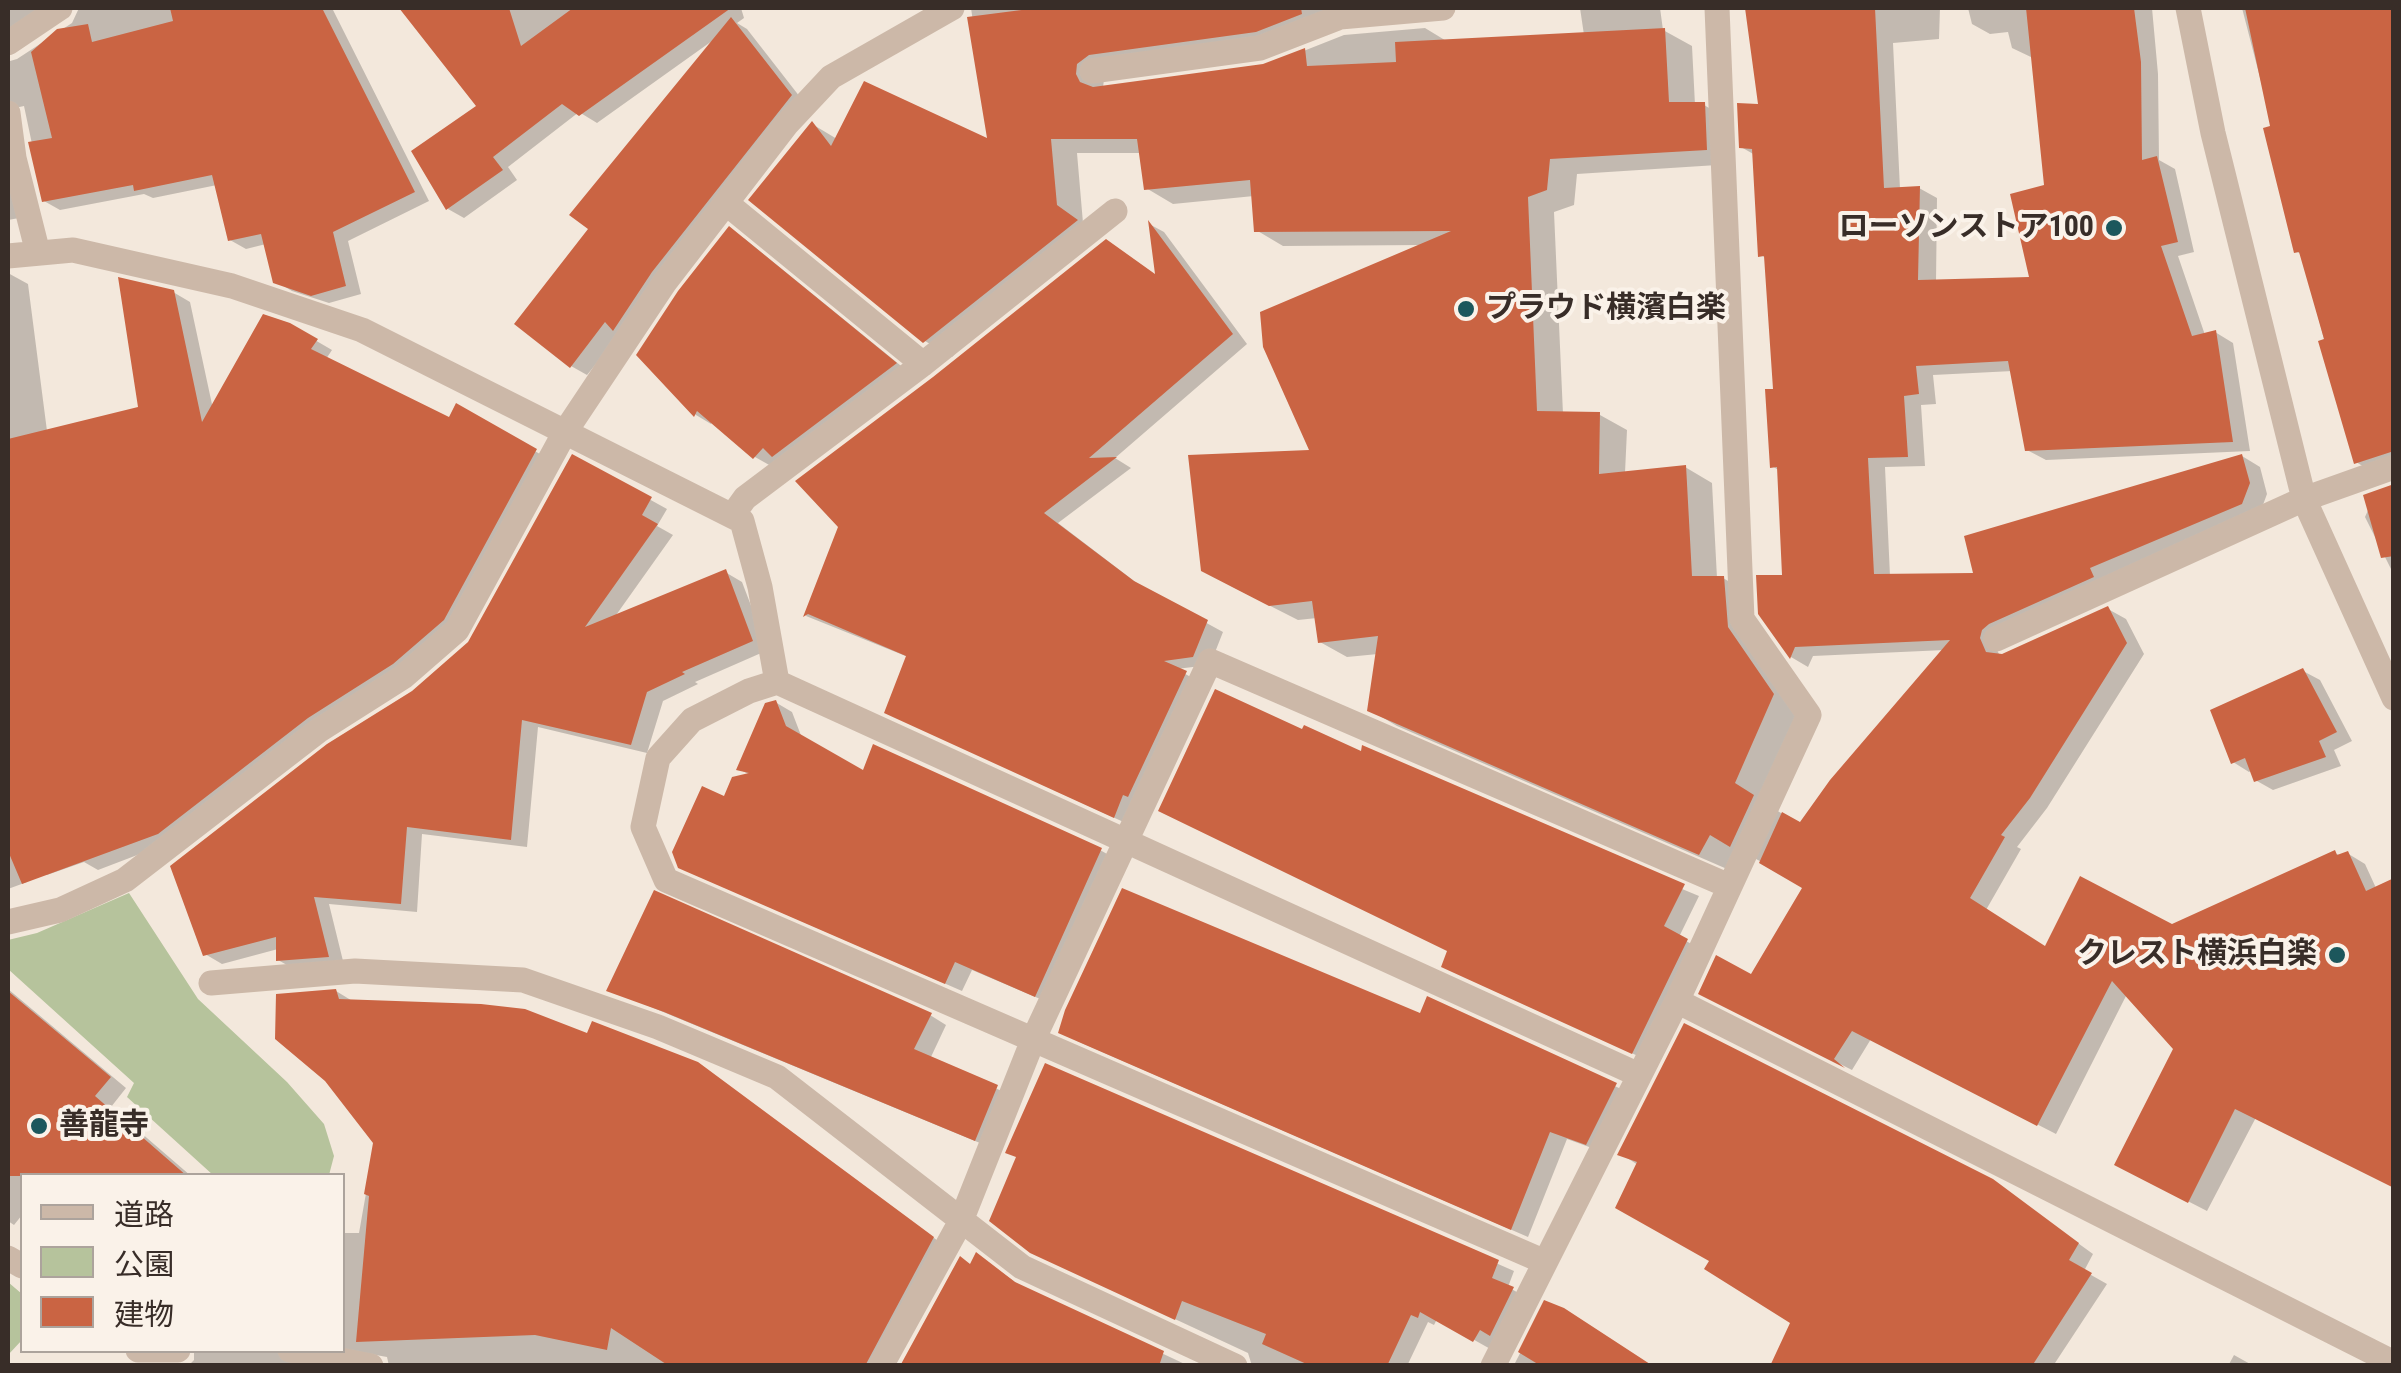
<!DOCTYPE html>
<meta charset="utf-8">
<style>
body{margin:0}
#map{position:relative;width:2401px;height:1373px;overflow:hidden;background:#f3e8dc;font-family:"Roboto Condensed","Noto Sans JP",sans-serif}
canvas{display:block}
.frame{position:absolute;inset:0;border:10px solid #382d28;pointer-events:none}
.legend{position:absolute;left:20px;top:1173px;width:325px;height:180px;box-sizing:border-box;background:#faf2e9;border:2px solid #aca39c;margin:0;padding:12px 18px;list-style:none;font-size:30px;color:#382d28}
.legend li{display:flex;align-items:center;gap:20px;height:50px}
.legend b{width:50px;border:2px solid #aca39c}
</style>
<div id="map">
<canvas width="2401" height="1373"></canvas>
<div class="frame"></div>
<ul class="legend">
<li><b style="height:12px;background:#ccb8a8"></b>道路</li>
<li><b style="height:28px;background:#b6c39c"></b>公園</li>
<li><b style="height:28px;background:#ca6443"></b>建物</li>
</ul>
</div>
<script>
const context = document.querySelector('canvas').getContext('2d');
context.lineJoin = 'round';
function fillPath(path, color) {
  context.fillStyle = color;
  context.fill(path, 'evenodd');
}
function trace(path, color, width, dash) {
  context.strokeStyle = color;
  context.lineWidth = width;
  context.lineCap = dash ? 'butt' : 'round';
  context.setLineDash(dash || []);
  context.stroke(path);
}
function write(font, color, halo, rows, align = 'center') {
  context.font = font + ' "Roboto Condensed","Noto Sans JP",sans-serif';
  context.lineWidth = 8;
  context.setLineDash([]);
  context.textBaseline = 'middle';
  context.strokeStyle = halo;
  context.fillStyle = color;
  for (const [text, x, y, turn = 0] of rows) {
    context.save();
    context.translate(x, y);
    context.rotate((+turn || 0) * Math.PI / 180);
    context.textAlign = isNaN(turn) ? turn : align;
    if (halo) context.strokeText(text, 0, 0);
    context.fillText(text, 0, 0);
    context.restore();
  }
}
fillPath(new Path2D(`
 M129,893L198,999L287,1082L324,1124L334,1156L329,1175H213L127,1097L134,1083L8,969V940L37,933Z
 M8,1282L22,1294V1340L8,1355Z`), '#b6c39c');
fillPath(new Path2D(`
 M8,8H65L8,52Z
 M79,8H332L429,201L348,241L361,294L329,303L292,291L275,281L266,244L246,249L230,240L217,185L153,198L144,194L60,210L44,201L24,106L15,108L8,124V55L10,61L17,59L72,23Z
 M402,8H741L744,18L737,23L747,29L807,106L587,375L571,366L591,228L712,41L597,123L579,112L508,167L517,180L464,218L448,209L479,107Z
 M971,8H1442L1104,79L1103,88L1263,67L1344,35L1425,28L1448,42L1584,35L1580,8H1660L1663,30L1692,46L1695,105H1704L1731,121L1733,164L1577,174L1574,205L1554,212L1563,414L1600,415L1627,430L1625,473L1685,467L1712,483L1717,578H1723L1750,594L1755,645L1800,711L1761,801L1801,825L1945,650L1813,656L1808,667L1791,657L1761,613L1785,578L1780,471L1772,466L1776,391L1767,259L1761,255L1755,155L1741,147L1761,106L1748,8H1940L1939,39L1893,43L1900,189L1919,188L1937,198L1936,282L2033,279L2047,187L2033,58L2012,48L2008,32L1990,34L1972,24L1968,8H2152L2158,74L2159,160L2175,169L2194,252L2178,256L2205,335L2215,332L2233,343L2250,451L2046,460L2027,450L2013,371L1933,375L1936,404L1921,405L1925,466L1885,467L1890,576L1976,575L2242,456L2260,467L2267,494L2260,513L1997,650L2000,656L2108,609L2126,619L2144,654L2047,808L2017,847L2021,849L1986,910L2046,949L2172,926L2335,853L2341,856L2347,853L2365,864L2376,888L2207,1211L2135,1174L2176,1048L2127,994L2056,1134L1871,1039L1852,1070L1719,1003L1752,978L1805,887L1737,848L1727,869L1397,726L1370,710L1378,654L1347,657L1320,642L1317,618L1298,620L1231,586L1313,453L1423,245L1283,246L1256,230L1254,196L1173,204L1146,188L1141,153H1077L1083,223L952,357L925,341L812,124L837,139L990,142Z
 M2242,8H2394V464L2371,471L2356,462L2302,255L2296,251L2273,128Z
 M8,126L25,217L8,220Z
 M1151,225L1164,232L1247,344L1115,458L1131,468L1058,523L1146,590L1223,632L1210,665L1176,669L1202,683L1130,825L904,721L908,657L806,616L841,526L1158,277Z
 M729,229L745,239L911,374L771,466L755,457L713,421L711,424L696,415L639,355Z
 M8,273L28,284L47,431L141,409L173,292L190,302L213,409L289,325L332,350L326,359L450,420L457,406L552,461L460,628L174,841L98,870L84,862L47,875L31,865L8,795Z
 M573,457L667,509L657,526L673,535L614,618L725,572L742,582L768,650L695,682L698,684L663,701L647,753L538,727L527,847L422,834L417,912L329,904L344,965L294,969L278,960V949L222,964L205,954L413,693L470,643Z
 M2394,486V575L2365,517L2369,508Z
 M2303,671L2320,680L2352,741L2334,750L2341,766L2273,790L2257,781L2252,770L2249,772L2233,762Z
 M775,702L792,712L802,738L865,774L1100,850L1116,859L1052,1004L972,970L962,991L698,876L725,799L750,775L739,769Z
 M1303,732L1699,896L1679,937L1702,950L1649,1061L1460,975L1450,952Z
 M8,851L27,882L8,889Z
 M8,989L126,1088L111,1107L191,1176H22V1215L14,1225L8,1221Z
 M610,990L930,1015L946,1025L930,1059L1013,1096L992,1148Z
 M336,991L354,1002L588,1036L697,1064L949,1249L884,1366H389L387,1357L342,1349V1233H359L375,1142Z
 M1428,1000L1632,1094L1603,1152L1567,1139L1528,1237L1077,1041L1421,1017Z
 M1047,1066L1514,1271L1508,1287L1529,1299L1501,1355L1437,1319L1434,1325L1428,1322L1407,1366H1252L1248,1353L1050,1261L1018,1158Z
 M1621,1154L1992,1181L2093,1254L2084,1271L2107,1284L2055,1363L2060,1366H1772L1793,1322L1712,1260L1638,1165Z
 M977,1255L1025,1289L1189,1366H928Z
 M1546,1303L1650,1366L1515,1363Z
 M194,1350H294L290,1359L293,1366H188L194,1360Z
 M2234,1355L2252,1365V1366H2228Z`), '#0003');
fillPath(new Path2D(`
 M170,8H322L415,192L333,232L346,286L311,296L273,283L261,234L228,241L212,175L134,191L133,185L42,202L28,142L52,138L31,52L57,29L88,24L92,42L173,21Z
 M399,8H509L521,46L573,8H731L579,116L562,104L493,157L503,170L446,210L411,151L476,106Z
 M1037,8H1301L1302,14L1256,32L1089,55L1077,64L1076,74L1080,82L1093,87L1263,64L1305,48L1307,66L1396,62L1395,42L1665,28L1669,102H1705L1707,150L1550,159L1547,190L1528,197L1537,411L1600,412L1599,474L1686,465L1692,576H1724L1728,627L1774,694L1735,783L1754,795L1730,847L1710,835L1699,855L1367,711L1378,636L1318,643L1312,601L1269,606L1201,571L1188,455L1309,450L1263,347L1260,312L1451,231L1254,232L1250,180L1144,190L1137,139H1051L1057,205L1078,220L923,343L748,200L812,121L831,146L864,81L987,138L967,17Z
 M1745,8H1875L1884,188L1920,186L1918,280L2029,277L2010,194L2044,185L2026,8H2134L2141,62L2142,160L2157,156L2178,242L2161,246L2192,336L2216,330L2233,442L2025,451L2008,361L1916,366L1919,394L1904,396L1908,457L1868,458L1874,574L1973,573L1964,536L2242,454L2250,483L2242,504L2090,568L2094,577L1989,624L1982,630L1980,638L1986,652L2002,654L2108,606L2127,643L2030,798L2001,835L2005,837L1970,898L2045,946L2080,876L2172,924L2335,850L2337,855L2348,851L2366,891L2394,878V1188L2235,1109L2188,1203L2114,1165L2173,1049L2112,981L2037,1126L1852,1031L1834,1059L1845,1068L1698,994L1716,955L1751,974L1802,888L1759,863L1782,812L1800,822L1830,780L1950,640L1795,647L1790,659L1758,614L1756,575H1782L1777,467L1770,468L1765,389H1773L1764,256L1758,257L1752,149L1739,148L1737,103L1758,104Z
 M2245,8H2394V451L2354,464L2318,341L2324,339L2299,252L2294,253L2263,128L2270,126Z
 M731,17L792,95L652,272L613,331L605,322L570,368L514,324L588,229L569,215Z
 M1148,220L1233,334L1089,458L1117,457L1044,513L1134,581L1208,620L1193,657L1164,661L1187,671L1128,797L1123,795L1114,818L884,713L906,656L808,614L803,617L838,527L795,481L933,377L1106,239L1155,274Z
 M729,226L897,363L772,457L763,448L753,459L697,411L694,417L636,355L678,291Z
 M118,277L174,290L202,422L263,314L290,323L318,339L311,349L449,417L456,403L537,449L444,620L393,664L308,718L158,834L22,884L8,851V439L138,407Z
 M572,454L652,497L642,515L658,524L585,627L726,569L753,641L682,672L685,674L647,692L631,745L522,720L511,840L407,827L401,904L314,897L329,957L276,961V937L203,956L170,866L327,744L412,691L468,642Z
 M2394,484V556L2381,558L2363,495Z
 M2303,668L2337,732L2319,741L2326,757L2254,782L2245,758L2231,764L2210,710Z
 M1215,689L1302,729L1304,725L1361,751L1362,745L1685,884L1664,926L1688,939L1632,1054L1441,967L1447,951L1158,811Z
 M776,700L786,726L863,770L873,744L1102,848L1035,997L955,962L945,984L678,868L672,852L702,786L724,796L732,777L749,773L736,770L765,703Z
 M1122,888L1420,1013L1427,996L1617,1083L1586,1145L1550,1132L1511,1230L1058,1033L1065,1010Z
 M654,890L932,1013L914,1049L998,1085L975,1141L664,1012L606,991Z
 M336,989L339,999L481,1004L525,1009L587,1033L592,1021L698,1062L934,1237L865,1366H669L611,1328L607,1350L535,1335L356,1342L369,1196L364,1194L373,1143L325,1081L275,1039L276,994Z
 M8,991L111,1077L95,1096L187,1176H8Z
 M1684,1023L1993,1179L2079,1243L2069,1260L2092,1273L2032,1366H1770L1790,1323L1704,1269L1709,1261L1615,1208L1637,1162L1617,1155Z
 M1045,1063L1499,1260L1492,1278L1514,1287L1490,1336L1480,1330L1473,1342L1420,1312L1418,1318L1411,1315L1387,1366H1311L1262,1344L1266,1334L1182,1301L1175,1320L1030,1253L989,1221L1016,1157L1005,1153Z
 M976,1252L1015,1282L1164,1351L1159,1366H900L960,1256L970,1264Z
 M1544,1300L1564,1308L1653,1366H1541L1518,1352Z`), '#ca6443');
trace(new Path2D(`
 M2188,8L2213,133L2304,499L2394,698
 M8,43L60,8
 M1092,71L1260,48L1340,17L1443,8
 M8,113L14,158L38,253
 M726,203L923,364
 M8,256L73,250L232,286L362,330L742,521L760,587L777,682L1639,1075
 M732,516L745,498L923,364L1115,211
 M1996,639L2304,499L2394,467
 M777,682L749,691L692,720L658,758L643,827L666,880L1545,1262
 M8,922L60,910L125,880L318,731L403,677L457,630L565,432L665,282L786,125L831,77L952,8
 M211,983L355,971L523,980L658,1027L777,1077L1022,1267L1235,1366
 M1677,1001L2394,1363
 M8,1258L22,1266
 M138,1350H178
 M290,1350L371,1366
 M881,1366L961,1221L1033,1040L1210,661L1729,886
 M1493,1366L1677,1001L1809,715L1742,619L1717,8`), '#ccb8a8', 25);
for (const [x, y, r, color] of [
 [2114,228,10,"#1c575c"],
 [1466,309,10,"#1c575c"],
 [2337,955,10,"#1c575c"],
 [39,1126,10,"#1c575c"]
]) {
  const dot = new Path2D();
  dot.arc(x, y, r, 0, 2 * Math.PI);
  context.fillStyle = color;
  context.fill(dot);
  trace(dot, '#faf2e9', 4);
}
write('bold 30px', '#382d28', '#faf2e9', [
 ["ローソンストア100",2094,228],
 ["プラウド横濱白楽",1486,309,"left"],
 ["クレスト横浜白楽",2317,955],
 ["善龍寺",59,1126,"left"]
], 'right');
</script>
